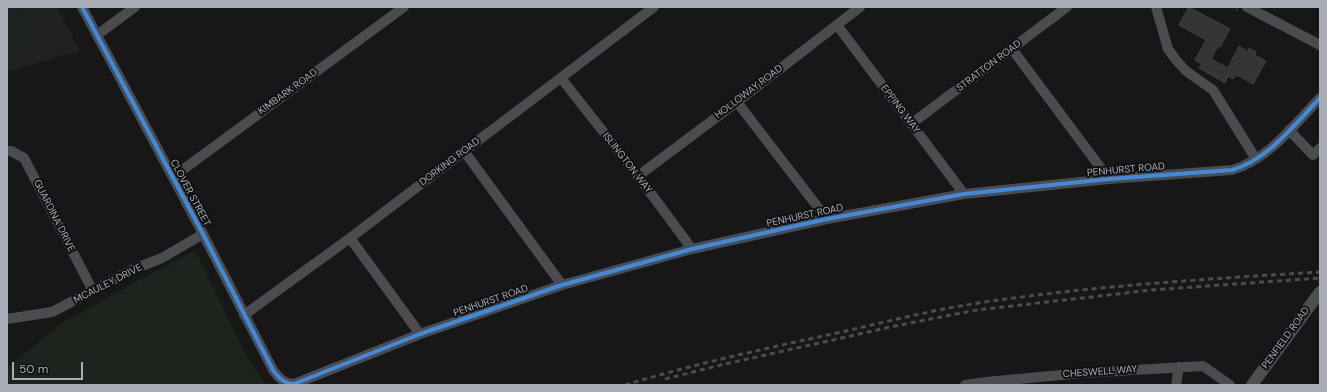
<!DOCTYPE html>
<style>
body{margin:0}
#map{position:relative;width:1327px;height:392px;overflow:hidden;background:#171717;font-family:"DM Sans",sans-serif}
canvas{display:block}
.frame{position:absolute;inset:0;border:8px solid #a8adb8;pointer-events:none}
.scale{position:absolute;left:12px;top:362px;width:71px;height:18px;box-sizing:border-box;border:2px solid #a8adb8;border-top:0;padding-left:5px;font-size:12px;line-height:14px;white-space:nowrap;color:#a8adb8;-webkit-text-stroke:3px #111113;paint-order:stroke}
</style>
<div id="map">
<canvas width="1327" height="392"></canvas>
<div class="frame"></div>
<div class="scale">50 m</div>
</div>
<script>
const context = document.querySelector('canvas').getContext('2d');
context.lineJoin = 'round';
function fillPath(path, color) {
  context.fillStyle = color;
  context.fill(path, 'evenodd');
}
function trace(path, color, width, dash) {
  context.strokeStyle = color;
  context.lineWidth = width;
  context.lineCap = dash ? 'butt' : 'round';
  context.setLineDash(dash || []);
  context.stroke(path);
}
function write(font, color, halo, rows, align = 'center') {
  context.font = font + ' "DM Sans",sans-serif';
  context.lineWidth = 4;
  context.setLineDash([]);
  context.textBaseline = 'middle';
  context.strokeStyle = halo;
  context.fillStyle = color;
  for (const [text, x, y, turn = 0] of rows) {
    context.save();
    context.translate(x, y);
    context.rotate((+turn || 0) * Math.PI / 180);
    context.textAlign = isNaN(turn) ? turn : align;
    if (halo) context.strokeText(text, 0, 0);
    context.fillText(text, 0, 0);
    context.restore();
  }
}
fillPath(new Path2D(`
 M7,7H57L80,51L7,72Z`), '#212123');
fillPath(new Path2D(`
 M22,7H36C33,30 24,43 7,58V22L21,15Z
 M195,250L248,358L267,385H7V373L9,366L63,322Z`), '#1d241e');
const building = new Path2D(`
 M1189,7L1230,29L1220,47L1218,46L1211,59L1228,68L1239,46L1248,52L1249,48L1256,52L1255,55L1266,61L1253,84L1237,75L1233,79L1228,76L1225,83L1199,68L1202,64L1195,60L1206,40L1179,25Z`);
fillPath(building, '#353536');
trace(building, '#3f4043', 1);
trace(new Path2D(`
 M1232,7L1238,10`), '#4d4e52', 1.5, [2, 3]);
trace(new Path2D(`
 M82,7L203,234L273,370C279,378 283,383 294,384L420,334L562,285L692,249L827,219L964,194L1109,179L1232,170C1268,160 1295,124 1320,98
 M1156,7L1168,49L1176,60L1186,71L1213,90L1256,159
 M1247,7L1320,45
 M837,25L964,194
 M97,35L135,7
 M1012,49L1109,179
 M561,78L638,176L692,249
 M737,102L827,219
 M911,124L1067,7
 M1289,130L1313,155L1320,148
 M7,151H11L24,158L93,291
 M464,151L562,285
 M638,176L737,102L860,7
 M173,177L404,7
 M350,238L420,334
 M244,315L350,238L654,7
 M7,319L52,312L134,269L162,258L203,234
 M965,385L986,382L1083,373L1203,366L1230,385
 M1176,385L1179,367`), '#4b4c50', 10);
trace(new Path2D(`
 M1252,385L1320,292`), '#4d4f52', 12);
trace(new Path2D(`
 M665,379L721,365L895,326L977,310L1152,290L1320,278
 M625,385C698,363 772,347 846,331C889,321 933,310 978,303C1091,286 1206,279 1320,272`), '#4b4c4f', 3, [5, 4]);
trace(new Path2D(`
 M82,7L203,234L273,370C279,378 283,383 294,384L420,334L562,285L692,249L827,219L964,194L1109,179L1232,170C1268,160 1295,124 1320,98`), '#408adc', 4);
write('10px', '#a8adb8', '#111113', [
 ["STRATTON ROAD",989,66,-37],
 ["KIMBARK ROAD",288,92,-36],
 ["HOLLOWAY ROAD",749,92,-37],
 ["EPPING WAY",900,109,53],
 ["DORKING ROAD",450,162,-37],
 ["ISLINGTON WAY",627,163,52],
 ["PENHURST ROAD",1126,170,-5],
 ["CLOVER STREET",190,193,62],
 ["GUARDINA DRIVE",54,216,63],
 ["PENHURST ROAD",805,216,-12],
 ["MCAULEY DRIVE",108,284,-27],
 ["PENHURST ROAD",491,301,-19],
 ["PENFIELD ROAD",1286,338,-54],
 ["CHESWELL WAY",1100,372,-4]
]);
</script>
